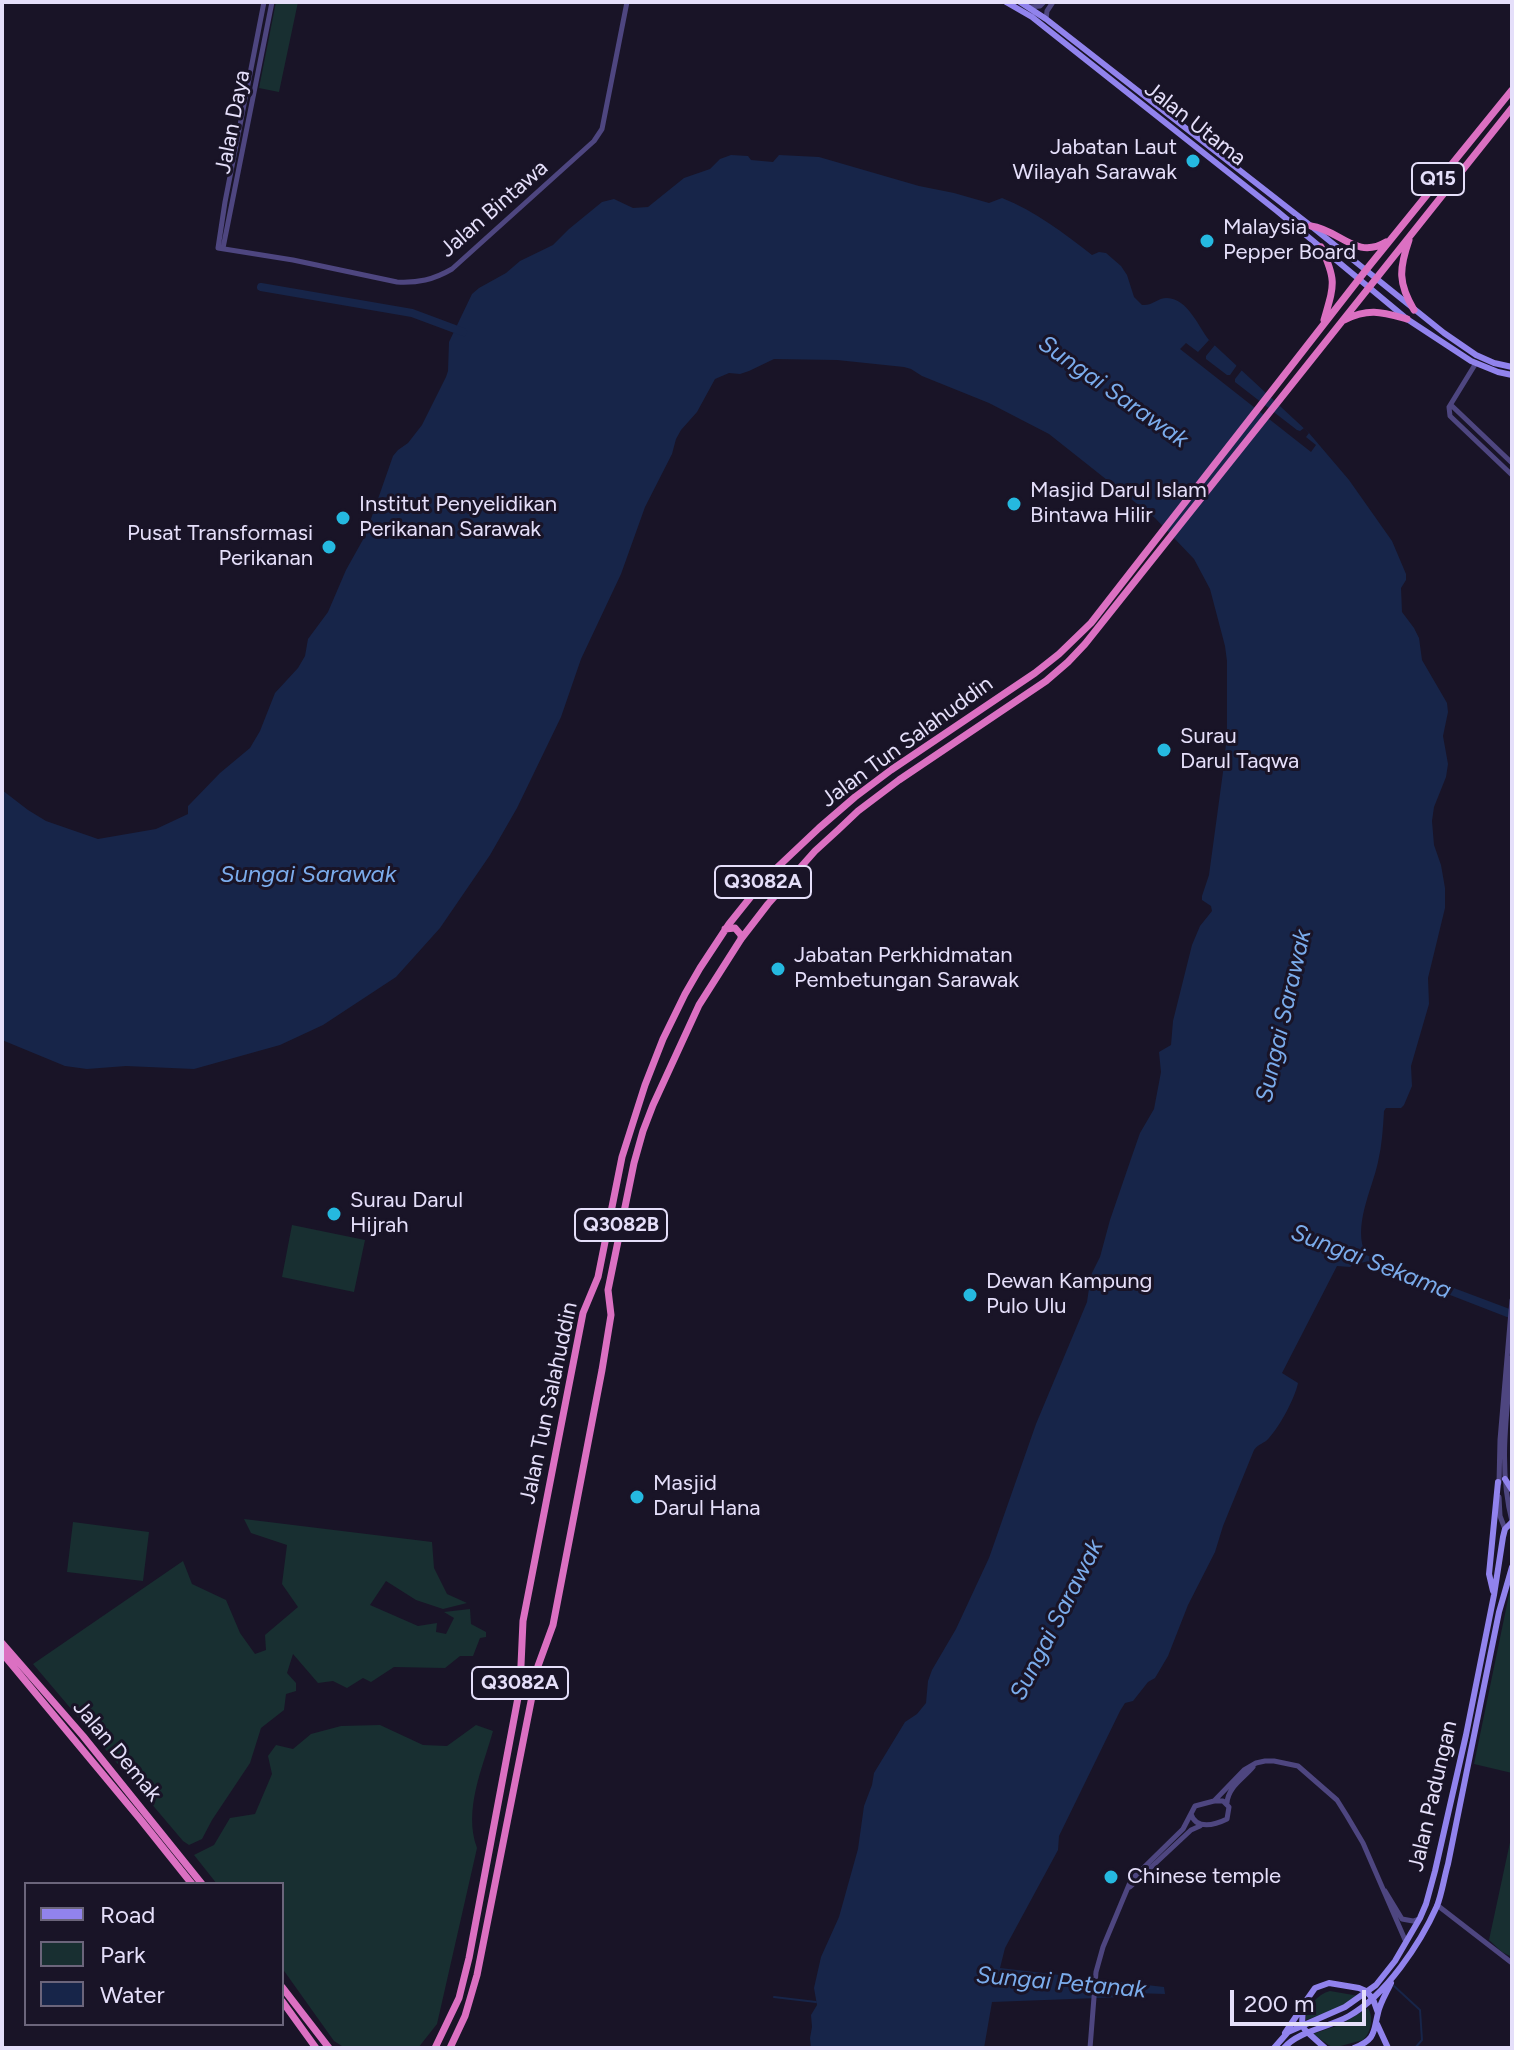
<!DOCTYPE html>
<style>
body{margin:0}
#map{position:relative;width:1514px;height:2050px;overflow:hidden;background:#191427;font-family:Figtree,sans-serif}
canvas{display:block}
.frame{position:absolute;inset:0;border:4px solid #e5dffa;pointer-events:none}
.legend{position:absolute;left:24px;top:1882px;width:260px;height:144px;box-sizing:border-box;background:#191427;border:2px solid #6b657b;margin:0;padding:10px 14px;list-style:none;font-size:24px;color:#e5dffa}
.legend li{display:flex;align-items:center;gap:16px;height:40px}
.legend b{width:40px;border:2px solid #6b657b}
.scale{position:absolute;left:1230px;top:1990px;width:136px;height:36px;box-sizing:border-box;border:4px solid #e5dffa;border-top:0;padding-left:10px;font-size:24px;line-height:28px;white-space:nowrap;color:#e5dffa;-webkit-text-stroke:6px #191427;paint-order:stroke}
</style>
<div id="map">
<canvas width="1514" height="2050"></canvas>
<div class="frame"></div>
<ul class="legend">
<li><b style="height:10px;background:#9183ed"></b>Road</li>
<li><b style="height:22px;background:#182f31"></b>Park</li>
<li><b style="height:22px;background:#172549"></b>Water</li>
</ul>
<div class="scale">200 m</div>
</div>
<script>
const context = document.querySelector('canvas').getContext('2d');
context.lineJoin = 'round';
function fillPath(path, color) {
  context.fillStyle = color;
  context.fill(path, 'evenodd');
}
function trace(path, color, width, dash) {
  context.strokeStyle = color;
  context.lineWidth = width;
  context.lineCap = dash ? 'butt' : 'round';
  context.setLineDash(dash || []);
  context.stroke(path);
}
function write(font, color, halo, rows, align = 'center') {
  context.font = font + ' Figtree,sans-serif';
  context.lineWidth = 6;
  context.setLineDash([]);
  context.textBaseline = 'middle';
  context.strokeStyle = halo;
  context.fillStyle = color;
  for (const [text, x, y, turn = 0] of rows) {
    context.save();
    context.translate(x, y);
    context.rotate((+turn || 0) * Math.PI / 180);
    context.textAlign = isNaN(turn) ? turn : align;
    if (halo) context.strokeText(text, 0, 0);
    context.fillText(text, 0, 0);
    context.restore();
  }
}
fillPath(new Path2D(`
 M276,2H298L279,92L259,88Z
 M292,1225L365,1240L354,1292L282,1277Z
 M244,1519L432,1542L434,1568L447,1594L467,1603L443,1609L416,1600L386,1581L370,1605L418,1626L437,1623L436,1632L446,1634L454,1618L444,1612L470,1609L471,1624L486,1632V1637L480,1638L473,1656H460L445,1668L394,1667L371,1682L363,1678L347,1688L333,1681L318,1683L293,1654L287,1673L296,1683V1691L286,1694L284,1710L261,1728L250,1763L212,1820L202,1839L189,1845L183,1841L33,1664L183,1561L192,1584L226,1600L240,1633L255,1654L266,1650L265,1635L298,1607L282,1584L287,1545L251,1533Z
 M73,1522L149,1532L143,1581L67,1572Z
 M1512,1580V1773L1474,1764Z
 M380,1725L423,1745L447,1746L476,1725L493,1731C483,1767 463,1810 477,1848L437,2024L418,2048H345L334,2041L282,1968V1884H217L194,1855L214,1845L230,1818L255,1814L272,1774L268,1756L276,1745L293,1749L311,1734L341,1726Z
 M1512,1833V1957L1502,1952L1489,1940Z
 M1330,1991L1359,1996L1342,2007L1306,2020C1305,2008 1318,1994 1330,1991Z
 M1368,2008C1374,2017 1371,2033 1363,2040L1333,2048L1313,2034L1342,2024Z`), '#182f31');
fillPath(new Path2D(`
 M731,155L748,156L751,160L773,162L779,155L819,157L919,186L954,193L989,203L1002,198C1035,211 1064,233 1092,255L1099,252L1106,253L1121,266L1127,275L1134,297L1142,305C1153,306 1157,298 1167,298C1188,299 1198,326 1209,340L1309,433L1349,480L1392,541L1406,574V580L1401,588L1402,612L1414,628L1419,638L1422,660L1447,703L1448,712L1443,736L1448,764L1446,777L1434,807L1432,821L1434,845L1441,865L1445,888V908L1428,978L1429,1004L1411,1066L1412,1086L1404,1105L1401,1108H1386L1384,1111C1383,1128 1382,1145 1378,1162C1372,1190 1352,1227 1366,1255L1507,1308L1512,1310V1319L1365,1262L1353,1264L1350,1267L1337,1266L1282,1373L1298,1383C1295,1398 1280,1426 1269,1438C1264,1444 1259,1443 1254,1450L1223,1526L1215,1552L1188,1605L1168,1656L1155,1678L1148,1682L1133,1701L1125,1703L1120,1711L1059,1836L1058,1850L1005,1948L1000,1968L1164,1987L1165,1994L1134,1993L1124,1997L992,2002L984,2048H811L810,2038L812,2027L811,2015L817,2005L814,1988L821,1957L839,1917L858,1849L864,1806L872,1785L874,1773L905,1722L917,1714L926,1703L928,1681L932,1670L956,1629L989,1558L1036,1424L1087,1302L1091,1275L1100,1257L1110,1220L1133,1153L1140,1133L1154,1109L1161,1072L1159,1052L1171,1045L1173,1021L1192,945L1200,926L1212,911L1211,906L1202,900V896L1209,875L1223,772L1227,734V661L1225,646L1210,589L1194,559L1155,518L1049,434L989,403L922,376L911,369L904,367L837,360L774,359L749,371L740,374L729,373L715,379L697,412L681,430L676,439L672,454L645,507L621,574L581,659L561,717L517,808L490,855L440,928L396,977L323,1025L280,1045L194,1069L126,1066L87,1069L65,1066L2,1040V790L28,810L46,821L98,839L156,829L188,814V806L191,803L220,773L250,748L260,731L275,693L298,668L305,656L308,639L328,612L346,570L365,536L393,456L398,450L408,443L422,425L446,377L448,371L449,342L472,294L479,288L506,273L520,261L553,245L569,229L602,202L614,199L633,208L648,207L684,178L710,169L720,159Z`), '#172549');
fillPath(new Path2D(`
 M1209,340L1215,345L1206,356V359L1227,375H1230L1237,365L1242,370L1235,379V382L1297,430L1300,431L1304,428L1309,433L1306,437L1316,445L1311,452L1180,349L1186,343L1198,352Z`), '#191427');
trace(new Path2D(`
 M1394,1986L1420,2010L1422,2040L1415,2048
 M774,1997L816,2002`), '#172549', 2);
trace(new Path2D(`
 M261,287L412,313L463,332`), '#172549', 8);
trace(new Path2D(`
 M264,2L225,202L218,248L293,260L397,282C418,283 433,280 452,269L594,141L602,129L627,2
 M1030,7L1040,6L1044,2
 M1046,19L1047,11L1053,2
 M223,248L272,2
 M1476,363L1449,407L1450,416L1512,475
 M1451,405L1512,463
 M1512,1357C1507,1411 1498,1468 1512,1521
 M1499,1483L1500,1440L1512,1300
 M1499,1497L1500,1516L1505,1529
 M1214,1801L1244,1770L1256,1763L1265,1761H1274L1298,1766L1337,1800L1347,1816L1363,1843L1406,1942
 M1227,1803C1228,1787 1243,1779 1253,1767
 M1130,1887L1191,1830L1200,1826
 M1385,1891L1402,1919L1413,1921L1419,1919
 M1437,1905L1512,1963
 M1090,2048L1096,1972L1103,1947L1131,1880L1183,1829L1195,1806L1214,1801H1223L1229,1807L1227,1819C1215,1825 1196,1830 1191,1814`), '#4e4680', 5);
trace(new Path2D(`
 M1006,2L1032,17L1047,29L1277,211L1407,319L1471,361L1498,372L1512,375
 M1020,2L1046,19L1311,226L1444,333L1476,355L1494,363L1512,367
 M1505,1479L1512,1490
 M1493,1591L1489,1574L1498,1482
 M1377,2024L1388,2048
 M1285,2033L1301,2009
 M1274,2048L1288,2032L1345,2007L1376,1985L1395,1961L1420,1918L1426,1904L1435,1871L1466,1735L1494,1595L1503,1537L1505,1529L1512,1522
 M1284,2048C1298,2031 1330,2027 1349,2016C1386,1995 1420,1944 1437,1906C1442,1893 1444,1878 1448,1864L1499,1612L1512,1567
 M1325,2048L1305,2030L1302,2025L1303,2005L1315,1988L1329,1983L1359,1988L1366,1991L1373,1999L1378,2013
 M1354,2048C1376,2039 1373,2033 1378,2013C1380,2003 1387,1992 1391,1983`), '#9183ed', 6);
trace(new Path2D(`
 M1311,226C1340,230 1356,260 1386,242
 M1409,240C1399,269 1398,283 1414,310
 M1321,247C1337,281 1334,285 1324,320
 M1344,320C1369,308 1381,312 1407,319
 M725,929L735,928L741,935V939
 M2,1643L83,1736L202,1884
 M2,1653L140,1819L192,1884
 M282,1987L329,2048
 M282,2001L316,2048
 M435,2048L459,1998L469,1958L520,1687L523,1621L583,1313L598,1277L622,1157L645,1085L663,1039L685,994L700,968L729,924L765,879L819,828L855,797L891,770L1035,673L1059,654L1091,623L1366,270L1512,90
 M450,2048L465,2016L477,1975L538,1666L553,1625L602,1370L611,1315L608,1290L634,1163L643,1131L653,1105L699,1005L741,939L768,904L815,851L838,830L858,811L899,780L1046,681L1068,662L1085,644L1512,108`), '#db70c2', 7);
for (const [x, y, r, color] of [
 [1193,161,8,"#25b9e0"],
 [1207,241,8,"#25b9e0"],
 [1014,504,8,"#25b9e0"],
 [343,518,8,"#25b9e0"],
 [329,547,8,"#25b9e0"],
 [1164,750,8,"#25b9e0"],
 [778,969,8,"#25b9e0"],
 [334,1214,8,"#25b9e0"],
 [970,1295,8,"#25b9e0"],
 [637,1497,8,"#25b9e0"],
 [1111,1877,8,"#25b9e0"]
]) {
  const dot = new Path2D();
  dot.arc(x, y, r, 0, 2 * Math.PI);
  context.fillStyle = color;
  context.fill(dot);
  trace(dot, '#191427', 3);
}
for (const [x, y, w] of [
 [1438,179,52],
 [763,882,96],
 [621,1225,92],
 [520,1683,96]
]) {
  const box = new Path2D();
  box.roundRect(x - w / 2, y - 16, w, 32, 6);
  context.fillStyle = '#191427';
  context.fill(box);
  trace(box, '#e5dffa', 2);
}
write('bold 20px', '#e5dffa', null, [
 ["Q15",1438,179],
 ["Q3082A",763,882],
 ["Q3082B",621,1225],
 ["Q3082A",520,1683]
]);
write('22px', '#e5dffa', '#191427', [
 ["Jalan Daya",233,122,-79],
 ["Jalan Utama",1195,124,38],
 ["Jalan Bintawa",494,209,-41],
 ["Jalan Tun Salahuddin",907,742,-36],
 ["Jalan Tun Salahuddin",549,1403,-78],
 ["Jalan Demak",117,1751,50],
 ["Jalan Padungan",1433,1796,-77]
]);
write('22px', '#e5dffa', '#191427', [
 ["Jabatan Laut",1177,148,"right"],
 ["Wilayah Sarawak",1177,173,"right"],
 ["Malaysia",1223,228],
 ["Pepper Board",1223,253],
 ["Masjid Darul Islam",1030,491],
 ["Bintawa Hilir",1030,516],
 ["Institut Penyelidikan",359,505],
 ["Perikanan Sarawak",359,530],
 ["Pusat Transformasi",313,534,"right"],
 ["Perikanan",313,559,"right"],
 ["Surau",1180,737],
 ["Darul Taqwa",1180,762],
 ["Jabatan Perkhidmatan",794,956],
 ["Pembetungan Sarawak",794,981],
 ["Surau Darul",350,1201],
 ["Hijrah",350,1226],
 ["Dewan Kampung",986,1282],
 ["Pulo Ulu",986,1307],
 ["Masjid",653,1484],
 ["Darul Hana",653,1509],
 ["Chinese temple",1127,1877]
], 'left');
write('italic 24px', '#7bacec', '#191427', [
 ["Sungai Sarawak",1113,392,35],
 ["Sungai Sarawak",308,875],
 ["Sungai Sarawak",1284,1016,-77],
 ["Sungai Sekama",1371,1262,21],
 ["Sungai Sarawak",1057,1620,-63],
 ["Sungai Petanak",1061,1983,5]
]);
</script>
